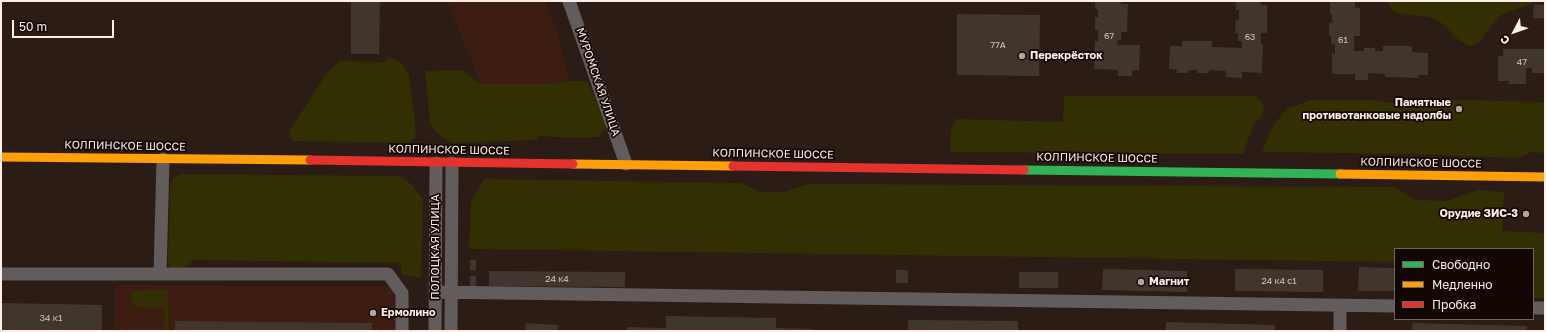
<!DOCTYPE html>
<meta charset="utf-8">
<style>
body{margin:0}
#map{position:relative;width:1546px;height:332px;overflow:hidden;background:#2c1c16;font-family:"Golos Text",sans-serif}
canvas{display:block}
.frame{position:absolute;inset:0;border:2px solid #ffeee8;pointer-events:none}
.legend{position:absolute;left:1394px;top:248px;width:140px;height:72px;box-sizing:border-box;background:#130704;border:1px solid #71635f;margin:0;padding:5px 7px;list-style:none;font-size:12px;color:#ffeee8}
.legend li{display:flex;align-items:center;gap:8px;height:20px}
.legend b{width:20px;border:1px solid #71635f}
.north{position:absolute;left:1494px;top:12px;width:40px;height:40px;-webkit-text-stroke:3px #130704;paint-order:stroke;rotate:229deg;font-size:11px;font-weight:700;line-height:16px;text-align:center;color:#ffeee8}
.north::after{content:'';display:block;margin:auto;width:14px;height:18px;background:#ffeee8;clip-path:polygon(50% 0,100% 100%,50% 72%,0 100%)}
.scale{position:absolute;left:12px;top:20px;width:102px;height:18px;box-sizing:border-box;border:2px solid #ffeee8;border-top:0;padding-left:5px;font-size:12px;line-height:14px;white-space:nowrap;color:#ffeee8;-webkit-text-stroke:3px #130704;paint-order:stroke}
</style>
<div id="map">
<canvas width="1546" height="332"></canvas>
<div class="frame"></div>
<ul class="legend">
<li><b style="height:5px;background:#30b455"></b>Свободно</li>
<li><b style="height:5px;background:#ff9f0a"></b>Медленно</li>
<li><b style="height:5px;background:#e5322d"></b>Пробка</li>
</ul>
<div class="north">С</div>
<div class="scale">50 m</div>
</div>
<script>
const context = document.querySelector('canvas').getContext('2d');
context.lineJoin = 'round';
function fillPath(path, color) {
  context.fillStyle = color;
  context.fill(path, 'evenodd');
}
function trace(path, color, width, dash) {
  context.strokeStyle = color;
  context.lineWidth = width;
  context.lineCap = dash ? 'butt' : 'round';
  context.setLineDash(dash || []);
  context.stroke(path);
}
function write(font, color, halo, rows, align = 'center') {
  context.font = font + ' "Golos Text",sans-serif';
  context.lineWidth = 3.5;
  context.setLineDash([]);
  context.textBaseline = 'middle';
  context.strokeStyle = halo;
  context.fillStyle = color;
  for (const [text, x, y, turn = 0] of rows) {
    context.save();
    context.translate(x, y);
    context.rotate((+turn || 0) * Math.PI / 180);
    context.textAlign = isNaN(turn) ? turn : align;
    if (halo) context.strokeText(text, 0, 0);
    context.fillText(text, 0, 0);
    context.restore();
  }
}
fillPath(new Path2D(`
 M447,1H545L558,35L569,81L553,84H481Z
 M115,285L405,286V331H115Z`), '#3d1d11');
fillPath(new Path2D(`
 M1386,1H1534L1530,5L1510,11L1500,16L1486,32L1480,42L1471,46C1454,41 1451,28 1437,20C1424,14 1407,16 1394,12Z
 M388,56L400,62L409,74L416,131L414,138L410,143L294,141L289,137L290,130L326,74L339,61L385,62Z
 M461,70L481,84H553L569,81H587L606,122L605,130L599,137L574,138L539,136L535,140L452,143L438,134L430,123L425,71Z
 M1064,96H1256L1263,105L1264,110L1261,117L1254,123L1243,154L950,152L951,128L956,119L1063,122Z
 M1419,99L1545,102V153L1532,152L1516,158L1413,154L1262,152L1274,124L1288,108L1311,100H1370L1387,102Z
 M180,174L400,176L410,183L423,199L421,278L402,275L400,263L193,260L184,269C177,270 171,271 168,263L170,187L172,179Z
 M484,179L741,183L760,192H784L809,184L1395,187L1415,200L1447,201L1478,190L1504,192L1502,231L1545,233V298H1533V249H1395V262L469,249L471,202Z
 M169,290L168,331H164L165,308L135,307L131,296L134,291Z`), '#322f03');
fillPath(new Path2D(`
 M361,1H380L379,54H351V2H361Z
 M1095,1H1121V4H1128L1127,32H1121V40H1118L1117,45H1140L1139,70H1132V76H1118V70L1094,69L1095,41H1098V30H1095V17H1098V9H1095Z
 M1236,1H1261V5H1267V33H1261V44H1263L1262,73L1242,72V78L1226,77V71L1209,70V73H1197V70H1188V73H1177V70L1169,69L1170,46H1182V41H1212V47L1242,48V41H1238V33H1235L1236,20H1239V10H1236Z
 M1333,1H1355V7L1360,8V36H1354V51H1364V48H1375V51H1383V46H1412V52L1428,53V75H1418V78L1385,77V74L1368,73V80H1355V74H1332V53L1335,54V44H1331V36H1329V23H1332V14H1330V2Z
 M1534,4L1544,5V18H1533Z
 M957,14L1040,15L1039,76L957,75Z
 M1503,49H1545V73H1532V68H1526V84H1509V81H1498V56H1503Z
 M470,260H476V271L470,270Z
 M1359,267L1395,268V291H1358Z
 M1103,269L1187,271V292L1102,290Z
 M1235,269L1323,270V292L1235,291Z
 M896,270H908V283H896Z
 M489,271L625,272V287L489,286Z
 M1019,272H1058V288H1019Z
 M470,276H476V287H470Z
 M1,303L102,305V331H1Z
 M666,316L776,318V328L814,329V331H627V327L666,328Z
 M908,320L1018,321V331H908Z
 M175,321L372,323V331H175Z
 M1166,322L1275,325V331H1166Z
 M526,323L558,325V331H525Z
 M1413,323L1527,326V331H1412Z`), '#41362e');
trace(new Path2D(`
 M569,1L626,164
 M1,274H388L402,293V331
 M160,274L163,159
 M436,292L1395,306
 M1533,308H1545
 M435,331L436,163
 M451,331L452,163
 M1340,331V305`), '#635c5c', 13);
trace(new Path2D(`
 M1024,170L1340,174`), '#30b455', 9);
trace(new Path2D(`
 M1,157L310,160
 M573,164L733,166
 M1340,174L1545,177`), '#ff9f0a', 9);
trace(new Path2D(`
 M310,160L573,164
 M733,166L1024,170`), '#e5322d', 9);
for (const [x, y, r, color] of [
 [1022,56,4,"#b5a49e"],
 [1459,109,4,"#b5a49e"],
 [1526,214,4,"#b5a49e"],
 [1141,282,4,"#b5a49e"],
 [373,313,4,"#b5a49e"]
]) {
  const dot = new Path2D();
  dot.arc(x, y, r, 0, 2 * Math.PI);
  context.fillStyle = color;
  context.fill(dot);
  trace(dot, '#130704', 1.5);
}
write('9px', '#d0c0ba', null, [
 ["67",1109,36],
 ["63",1250,37],
 ["61",1343,40],
 ["77А",998,45],
 ["47",1522,62],
 ["24 к4",557,279],
 ["24 к4 с1",1279,281],
 ["34 к1",51,318]
]);
write('bold 11px', '#ffeee8', '#130704', [
 ["Перекрёсток",1030,56],
 ["Памятные",1451,103,"right"],
 ["противотанковые надолбы",1451,116,"right"],
 ["Орудие ЗИС-3",1518,214,"right"],
 ["Магнит",1149,282],
 ["Ермолино",381,313]
], 'left');
write('11px', '#ffeee8', '#130704', [
 ["МУРОМСКАЯ УЛИЦА",598,82,71],
 ["КОЛПИНСКОЕ ШОССЕ",125,146,1],
 ["КОЛПИНСКОЕ ШОССЕ",449,150,1],
 ["КОЛПИНСКОЕ ШОССЕ",773,154,1],
 ["КОЛПИНСКОЕ ШОССЕ",1097,158,1],
 ["КОЛПИНСКОЕ ШОССЕ",1421,163,1],
 ["ПОЛОЦКАЯ УЛИЦА",436,247,-90]
]);
</script>
